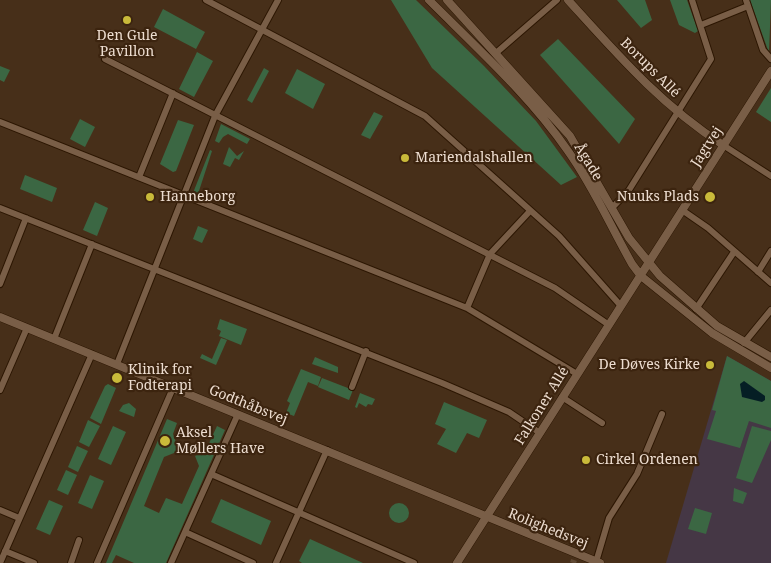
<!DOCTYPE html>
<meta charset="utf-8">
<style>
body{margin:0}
canvas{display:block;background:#472f19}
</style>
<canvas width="771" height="563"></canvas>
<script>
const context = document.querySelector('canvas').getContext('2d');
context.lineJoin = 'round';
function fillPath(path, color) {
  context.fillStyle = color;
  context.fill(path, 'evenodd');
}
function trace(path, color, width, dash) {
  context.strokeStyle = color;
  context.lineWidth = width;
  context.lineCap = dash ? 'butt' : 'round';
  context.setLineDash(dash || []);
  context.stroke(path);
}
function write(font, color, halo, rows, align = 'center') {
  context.font = font + ' "Noto Serif",serif';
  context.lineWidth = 4.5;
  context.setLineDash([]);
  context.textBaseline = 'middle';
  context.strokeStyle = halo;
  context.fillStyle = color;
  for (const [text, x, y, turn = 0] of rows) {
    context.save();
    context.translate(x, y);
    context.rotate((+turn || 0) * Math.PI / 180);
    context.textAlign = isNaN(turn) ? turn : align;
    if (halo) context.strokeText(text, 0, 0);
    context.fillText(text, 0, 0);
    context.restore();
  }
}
fillPath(new Path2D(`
 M727,356L771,381V563H666Z`), '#453745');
fillPath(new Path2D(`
 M391,0H416L484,66L536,121L577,177L561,185L432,68Z
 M617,0H645L652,20L641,28Z
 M670,0H687L698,31L695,33L679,25Z
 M750,0H771L769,53Z
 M163,9L205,32L196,49L154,27Z
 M558,39L635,119L619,144L540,55Z
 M197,52L213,61L194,97L179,89Z
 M0,66L10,70L4,82L0,80Z
 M264,68L269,71L252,103L247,100Z
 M297,69L325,84L313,109L285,93Z
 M771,88V122L756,112Z
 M374,112L383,116L370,139L361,135Z
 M80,119L95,127L85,147L70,139Z
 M178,120L194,125L176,171L173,172L160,164Z
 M221,124L250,139L247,144L228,134L223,137L219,143L215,141Z
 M229,147L237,156L244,151L239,160L235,158L230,167L223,164Z
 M210,150L212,151L198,194L193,193Z
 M25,175L57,188L52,202L20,189Z
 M95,202L108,208L97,236L83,230Z
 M198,226L208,230L202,243L193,239Z
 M220,319L247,329L241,345L219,336L221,331L217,329Z
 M221,338L227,340L216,365L200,358L202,354L212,359Z
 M727,356L771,381V428L749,421L740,448L707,439L716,411L712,410Z
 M315,357L338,367V373L312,364Z
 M301,369L321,377L318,386L308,382L294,416L286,413L290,403L287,401Z
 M322,378L353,390L349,400L318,387Z
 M108,384L116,388L101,424L90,418L105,386Z
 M360,393L375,399L372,405L368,404L366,407L359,403L357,408L355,407Z
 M444,402L487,420L479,438L467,433L456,453L437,444L446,429L435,424Z
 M129,403L136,409L134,417L119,411L123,405Z
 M167,419L177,423L173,434L179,451L164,457L144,506L159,513L166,498L182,504L199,466L195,456L205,452L217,426L225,430L166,563H134L116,555L112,563H106Z
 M88,420L100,426L89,447L79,442Z
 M113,426L126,432L111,465L98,459Z
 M752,426L771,431V440L752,483L736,478Z
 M77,446L88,451L78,472L68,467Z
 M66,470L77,475L68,495L57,490Z
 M90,475L104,481L92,509L78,503Z
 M734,488L747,493L743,504L733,501Z
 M221,499L271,521L261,545L211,522Z
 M49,500L63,506L50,535L36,529Z
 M389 513a10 10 0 1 1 20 0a10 10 0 1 1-20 0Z
 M695,508L712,513L706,534L688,529Z
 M310,539L363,563H302L299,561Z`), '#3b6743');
fillPath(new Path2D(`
 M744,381L765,396V400L762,402L742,397L740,384Z`), '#051e24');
trace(new Path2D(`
 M573,563L574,560`), '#604934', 6, [6, 3]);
const minor = new Path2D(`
 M206,0L425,116L559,236L621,306
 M746,0L763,50L771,59
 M701,25L748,6
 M496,53L557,0
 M105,59L555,288L609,325
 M0,122L467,308L577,374
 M723,145L771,176
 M139,177L173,93
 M0,208L442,383L509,412L540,433
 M612,208L629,190L711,59L692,0
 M682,210L708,228L771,283
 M758,272L771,251
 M0,284L26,218
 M467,308L490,254L530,211
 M696,309L734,252
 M54,339L92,244
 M744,343L771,310
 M117,364L215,116L278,0
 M352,387L366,351
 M0,390L27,328
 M562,397L602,423
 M211,474L414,563
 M0,510L19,518
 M185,532L253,563
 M5,551L34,563
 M596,562L609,518L637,474L662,414
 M0,563L92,354
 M71,563L79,540
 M97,563L173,388
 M171,563L238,414
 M276,563L327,450`);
const tertiary = new Path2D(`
 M429,0C476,47 530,96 568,151C593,186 611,227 632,264L641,276L712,333L771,368
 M447,0L570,136L629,238L660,276L717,326L771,357
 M568,0C618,55 660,104 723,145
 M0,317L600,563
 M457,563L771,71`);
trace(minor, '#2c1602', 8);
trace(tertiary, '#2c1602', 9);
trace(minor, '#795e47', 6);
trace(tertiary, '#795e47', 8);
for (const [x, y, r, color] of [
 [127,20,5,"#c9ba3a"],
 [405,158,5,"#c9ba3a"],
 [150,197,5,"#c9ba3a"],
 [710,197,6,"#c9ba3a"],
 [710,365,5,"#c9ba3a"],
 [117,378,6,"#c9ba3a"],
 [165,441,6,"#c9ba3a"],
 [586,460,5,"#c9ba3a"]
]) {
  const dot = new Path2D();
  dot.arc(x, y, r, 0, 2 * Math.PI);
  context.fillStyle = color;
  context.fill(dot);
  trace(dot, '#3c240f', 2);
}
write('14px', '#edddd0', '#3c240f', [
 ["Den Gule",127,36,"center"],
 ["Pavillon",127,52,"center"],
 ["Mariendalshallen",415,158],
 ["Hanneborg",160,197],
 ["Nuuks Plads",699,197,"right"],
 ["De Døves Kirke",700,365,"right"],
 ["Klinik for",128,370],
 ["Fodterapi",128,386],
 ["Aksel",176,433],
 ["Møllers Have",176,449],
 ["Cirkel Ordenen",596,460]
], 'left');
write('14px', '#edddd0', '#3c240f', [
 ["Borups Allé",650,68,45],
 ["Jagtvej",707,147,-57],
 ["Ågade",588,162,59],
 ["Godthåbsvej",248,405,22],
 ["Falkoner Allé",542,406,-58],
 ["Rolighedsvej",548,529,22]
]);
</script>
